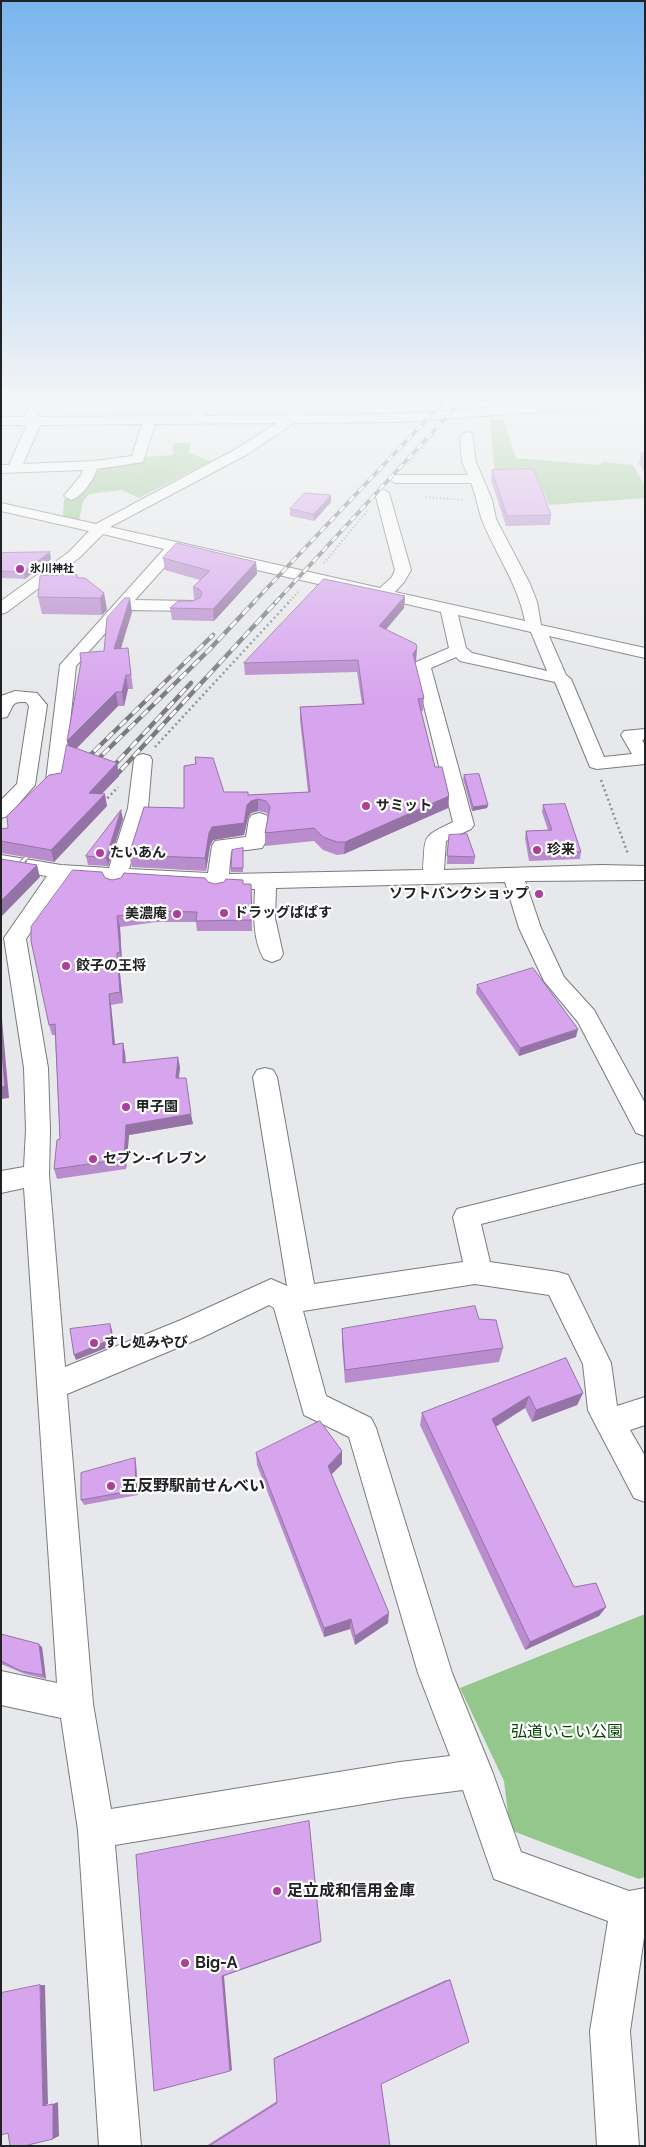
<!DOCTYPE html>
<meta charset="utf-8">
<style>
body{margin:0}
#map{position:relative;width:646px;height:2147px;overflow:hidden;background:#e7e8eb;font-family:Raleway,sans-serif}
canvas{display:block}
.frame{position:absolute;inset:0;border:2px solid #212223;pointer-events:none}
</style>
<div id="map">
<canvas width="646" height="2147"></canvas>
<div class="frame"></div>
</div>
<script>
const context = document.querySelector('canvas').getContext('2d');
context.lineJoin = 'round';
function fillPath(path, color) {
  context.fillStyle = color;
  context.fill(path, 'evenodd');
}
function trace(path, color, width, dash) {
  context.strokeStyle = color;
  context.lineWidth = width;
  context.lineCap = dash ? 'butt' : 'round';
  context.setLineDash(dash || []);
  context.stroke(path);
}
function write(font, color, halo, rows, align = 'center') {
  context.font = font + ' Raleway,"Noto Sans JP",sans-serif';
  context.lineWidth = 4.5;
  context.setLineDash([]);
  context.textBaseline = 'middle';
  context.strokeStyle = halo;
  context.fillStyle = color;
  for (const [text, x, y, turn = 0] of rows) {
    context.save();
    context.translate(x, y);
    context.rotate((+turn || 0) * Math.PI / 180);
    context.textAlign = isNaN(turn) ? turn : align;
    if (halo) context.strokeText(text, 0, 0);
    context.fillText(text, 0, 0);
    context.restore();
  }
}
fillPath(new Path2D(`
 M490,420H503L516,458L598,465L604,462L633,465L645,486V498L549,505L537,476H495Z
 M173,443H191L189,453L211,461L139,498L122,490L89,494L83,502L79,520L63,516L64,499L75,498L94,475L97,466L143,457L173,455Z
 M645,1614V1877L639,1879L510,1830L504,1781L460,1688Z`), '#94c78c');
const minor = new Path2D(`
 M33,399H45L37,417L191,416L195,399H321L317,405L303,415L400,414L603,399H645V404L400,422L294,423L246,455L110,527L380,588L392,577L395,570L375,493L382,489L389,493L411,570L404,582L395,592L525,621C518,584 496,555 482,520C478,508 476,495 471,483H395L388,479L395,475H468L462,462L460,436L467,432L472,433L476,462L492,500L496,519L530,584L537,602L541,625L645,648V658L549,636L566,675L571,679L604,757L632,754L621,735L624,731L645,729V739L642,740L645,745V764L597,769L590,767L555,682L460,661L456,657L431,668L474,825L471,829L446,841L444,870L601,865L645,866V880L525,881L541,928L564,977L594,1010L645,1103V1136L636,1133L578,1022L544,981L519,928L505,882L276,888L275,918L283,954L280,959L272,962L264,959C252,939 254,912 255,889L226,888L224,891L217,893L210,891L207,887L125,882L122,887L115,889L108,887L105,881L67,879L26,939L48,1068L50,1130L49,1175L65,1367L181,1320L271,1279L287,1286L253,1077L257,1070L265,1068L273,1070L277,1077L314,1284L463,1262L453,1217L457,1209L645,1162V1183L481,1224L490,1262L558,1272L568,1275L611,1363L617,1406L645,1397V1425L630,1430L645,1456V1502L634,1498L593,1420L588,1410L583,1364L549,1295L475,1284L303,1311L326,1396L371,1418L376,1428L452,1673L492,1771L521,1852L629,1891L645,1888V1931L630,2031L639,2146H597L590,2031L608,1921L494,1879L463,1790L400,1798L115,1845L141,2146H99L78,1830L61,1718L1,1705V1671L57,1683L24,1188L1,1193V1171L24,1167L26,1130L24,1068L4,938L47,876L1,869V855L61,865L109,868L128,808L134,760L136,756L143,754L150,756L152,760L148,808L129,869L208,873L212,846L215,841L246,837L249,819L252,815L259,813L266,815L269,819L265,843L262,848L231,852L229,874L423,870C426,835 420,838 453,822L414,666L416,662L449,648L441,612L385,599L382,600L375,597L178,552L135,600L193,601L199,603L201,606L199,609L193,611L126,610L76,666L64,780L62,784L55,786L48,784L46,780L60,665L164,549L103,534L79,558L7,612L1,614V601L69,552L89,531L1,511V503L96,524L236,449L277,423L155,424L143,462L97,469C94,479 82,497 71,500L64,496L81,475L83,470L1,473V465H9L27,425H1V417H24ZM301,404L288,415L204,416L205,405ZM142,424L132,456L94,461L23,464L40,425ZM458,615L531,632L547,671L472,653L466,648ZM269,1305L274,1308L304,1415L349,1437L418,1673L450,1756L400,1762L111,1809L93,1704L67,1394L201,1338Z
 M15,691L37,693L47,705L35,785L8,816L1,818V800L17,784L29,706L26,702C10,701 14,706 7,717L1,718V696Z`);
trace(minor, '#7a7b7d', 2);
trace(new Path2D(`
 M408,464L436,433
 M148,472L171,468
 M138,474L149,483
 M101,488L112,489L141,484
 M426,497L464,500
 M324,563L368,510
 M288,603L298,592`), '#909193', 2, [1, 2.5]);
trace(new Path2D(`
 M155,747L289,602
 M601,780L628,854
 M104,802L118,787`), '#909193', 2.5, [2, 3]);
fillPath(minor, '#fff');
const railFar2 = new Path2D(`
 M253,603L446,399
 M275,603L463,399`);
const railFar1 = new Path2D(`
 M81,764L213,635
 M90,767L209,650L254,602
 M106,774L191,683
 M109,783L276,602
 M22,862L37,847`);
const rail = new Path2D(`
 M1,885L24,861`);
trace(railFar2, '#7a7b7d', 4);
trace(railFar1, '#7a7b7d', 4.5);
trace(rail, '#7a7b7d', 5.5);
trace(railFar2, '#fff', 2.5, [7]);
trace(railFar1, '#fff', 3, [9]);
trace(rail, '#fff', 4, [11]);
fillPath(new Path2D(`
 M645,453V474L639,463L641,454Z
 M492,470L551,515L550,525L506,526L491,480Z
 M331,495V502L314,521L290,516V509Z
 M1,553L51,559L25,579L1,578Z
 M163,558L256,562L257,574L214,621L172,620L170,608L195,600L194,599L193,587L200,580L165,570Z
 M77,575L78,578L104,593L107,610L102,615L42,614L38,597Z
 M405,596L404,608L386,629L417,648L416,660L415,662L424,698L423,711H421L435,767L449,796L448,808L344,854L337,855L323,850L314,841L265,846V833L268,816L267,813L258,811L251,813L248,818L244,835L213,840L210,846L206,871L132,867L129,855L184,808L195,764V757L224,792L248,795L308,792L300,720V707L362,704L357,672L245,675L244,663Z
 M132,612L121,649L128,648L133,689H128L124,706H118L76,749L117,763L119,776L102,794L107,806L54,862L1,853V829L8,828L61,773L68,746L67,741L104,651Z
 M464,775L488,805L487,808L472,811L463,779Z
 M543,805L581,852L580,859L529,861L525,838L526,831L548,830L542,812Z
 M123,819L108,866L88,865L86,856Z
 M448,842L475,857L474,864H447Z
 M243,848V872H231V868Z
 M105,878L112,880L208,882L215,884H251L252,931H197L196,922H157L120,927L122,963L119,964L123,1003L111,1005L115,1044L123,1043L125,1053L126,1063L180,1067L179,1078L193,1124L129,1135L126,1169L57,1179L54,1169L60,1139L55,1035H52L49,1025Z
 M477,985L576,1037L519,1056L476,993Z
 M342,1329L503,1348L499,1362L345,1383L342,1343Z
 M566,1358L583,1393L577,1405L532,1422L525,1408L496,1427L574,1587L606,1607L599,1616L525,1650L420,1425L422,1413Z
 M256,1453L342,1464L331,1474L388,1623L355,1645L350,1629L324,1637L257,1465Z
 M135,1458L136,1463L138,1495L84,1505L81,1500Z
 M1,1634L42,1647L46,1679L25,1674L1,1664Z
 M446,1980H450L381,2084L390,2146H206L277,2101L274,2059L276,2057Z`), '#b98dcd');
fillPath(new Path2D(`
 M331,495V502L314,521V514Z
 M50,552L51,559L25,579L23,572Z
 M256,562L257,574L214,621L213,609Z
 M104,593L107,610L102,615L100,598Z
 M405,596L404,608L379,638V626Z
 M130,598L132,612L116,663L114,649Z
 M417,648L416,660L412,666L413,654Z
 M126,675L128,689L124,706L122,692Z
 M116,692L118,706L70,755L67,741Z
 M117,763L119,776L91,805L89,793Z
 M105,794L107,806L54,862L51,850Z
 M449,796L448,808L344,854L345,842Z
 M258,799V811L251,813L248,818L244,835L213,840L210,846L206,871L205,858L209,833L212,827L247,805L251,801Z
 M488,805L487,808L472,811L473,807Z
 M121,810L123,819L108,866L106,858Z
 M37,865L40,877L1,917V901Z
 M117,916L120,927L122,963L120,952Z
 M117,953L119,964L123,1003L120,992Z
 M109,994L111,1005L116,1055L113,1045Z
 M1,1008L9,1098L1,1099Z
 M578,1029L576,1037L519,1056L520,1048Z
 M123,1043L125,1053L126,1074L123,1063Z
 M178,1057L180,1067L177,1089L176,1078Z
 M191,1114L193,1124L129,1135L126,1169L124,1159L126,1125Z
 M110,1324L112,1330L114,1345L76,1360L74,1355Z
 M583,1393L577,1405L532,1422L536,1410Z
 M529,1396L525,1408L488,1431L492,1419Z
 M342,1451V1464L328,1478V1466Z
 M135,1458L136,1463L138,1495L136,1490Z
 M606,1607L599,1616L525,1650L530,1642Z
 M389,1613L388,1623L355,1645V1636Z
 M351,1619L350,1629L324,1637V1628Z
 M39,1644L42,1647L46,1679L43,1675Z
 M321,1941V1942L224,1976L232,2070L230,2071L222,1976Z
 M40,1985H45L48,2104L43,2106Z
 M58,2102L59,2136L53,2139V2104Z`), '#9673a7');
const building = new Path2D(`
 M645,453V461L641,454Z
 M534,469L551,515L507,516L492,470Z
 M305,493L331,495L314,514L290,509Z
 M177,543L256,562L213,609L170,608L178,601H192L200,598L202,593L199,589L193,587L210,571L163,558Z
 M50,552L23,572L1,571V553Z
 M77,575V578H85L104,593L100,598L38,597L40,576Z
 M324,579L405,596L379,626L416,644L417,648L413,654L424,698L418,699L435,767H442L449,796L345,842H337L323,837L314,828L265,833L270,807L266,801L258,799L251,801L247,805L244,823L212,827L209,833L205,858L129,855L144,807L184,808V766L196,764L195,757L213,758L224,792H248V795L310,792L300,707L364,704L358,660L244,663Z
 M125,598H130L114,649L128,648L131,675H126L122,692H116L67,741L81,662L80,653L104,651L107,618Z
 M67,745L117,763L89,793L105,794L51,850L1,841V829L8,828L7,816L49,775L61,773Z
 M479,774L488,805L473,807L464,775Z
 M565,804L581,852L530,853L526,831L552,830L543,805Z
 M121,810L106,858L86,856Z
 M467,834L475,857L447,856L449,835Z
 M243,848V868H231L232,850Z
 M1,859L37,865L1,901Z
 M73,870L102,872L105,878L112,880L121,878L124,873L205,878L208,882L215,884L224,882L226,879L243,880V884H251L252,920L196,921L197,912L155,911L117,916L120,952L117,953L120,992L109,994L113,1045L123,1043V1063L178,1057L176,1078H186L191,1114L126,1125L124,1159L54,1169L57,1140L60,1139L55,1024L49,1025L31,941V927Z
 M533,968L578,1029L520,1048L477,985Z
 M1,1042L5,1086L1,1087Z
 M475,1306L479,1319L496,1320L503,1348L345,1370L342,1329Z
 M110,1324L112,1339L74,1355L70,1329Z
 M566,1358L583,1393L536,1410L529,1396L492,1419L574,1587L596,1583L606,1607L530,1642L422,1413Z
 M320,1421L342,1451L328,1466L389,1613L355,1636L351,1619L324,1628L256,1453Z
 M135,1458L136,1490L81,1500V1473Z
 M1,1634L39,1644L43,1675L21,1671L1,1661Z
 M309,1821L321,1941L222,1976L230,2071L154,2091L136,1855Z
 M450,1980L469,2042L381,2084L390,2146H209L277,2103L274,2059Z
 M40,1985L43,2106L53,2104V2139L24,2146H10L8,2133L1,2135V1993Z`);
fillPath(building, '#d7a4ee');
trace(building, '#9673a7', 1);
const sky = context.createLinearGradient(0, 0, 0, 700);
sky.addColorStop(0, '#78b5ee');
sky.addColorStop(0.57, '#f4f5f6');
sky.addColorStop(1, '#f4f5f600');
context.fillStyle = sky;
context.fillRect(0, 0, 646, 700);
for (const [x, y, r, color] of [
 [20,569,5,"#ac3f9e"],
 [366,806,5,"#ac3f9e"],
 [537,850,5,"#ac3f9e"],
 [100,853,5,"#ac3f9e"],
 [539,894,5,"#ac3f9e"],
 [224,913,5,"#ac3f9e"],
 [177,914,5,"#ac3f9e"],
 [66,966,5,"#ac3f9e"],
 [126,1107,5,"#ac3f9e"],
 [93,1159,5,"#ac3f9e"],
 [94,1343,5,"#ac3f9e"],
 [111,1486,5,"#ac3f9e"],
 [277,1891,5,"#ac3f9e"],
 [185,1963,5,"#ac3f9e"]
]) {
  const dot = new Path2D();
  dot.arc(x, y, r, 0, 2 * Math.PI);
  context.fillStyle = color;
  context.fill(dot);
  trace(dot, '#fff', 2);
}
write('bold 11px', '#212223', '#fff', [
 ["氷川神社",30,569]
], 'left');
write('bold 14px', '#212223', '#fff', [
 ["サミット",376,806],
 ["珍来",547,850],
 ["たいあん",110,853],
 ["ソフトバンクショップ",529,894,"right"],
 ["ドラッグぱぱす",234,913],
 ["美濃庵",167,914,"right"],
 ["餃子の王将",76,966],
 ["甲子園",136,1107],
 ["セブン-イレブン",103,1159],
 ["すし処みやび",104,1343]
], 'left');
write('bold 16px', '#212223', '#fff', [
 ["五反野駅前せんべい",121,1486],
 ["足立成和信用金庫",287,1891],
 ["Big-A",195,1963]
], 'left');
write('16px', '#044600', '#fff', [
 ["弘道いこい公園",567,1732]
]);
</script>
